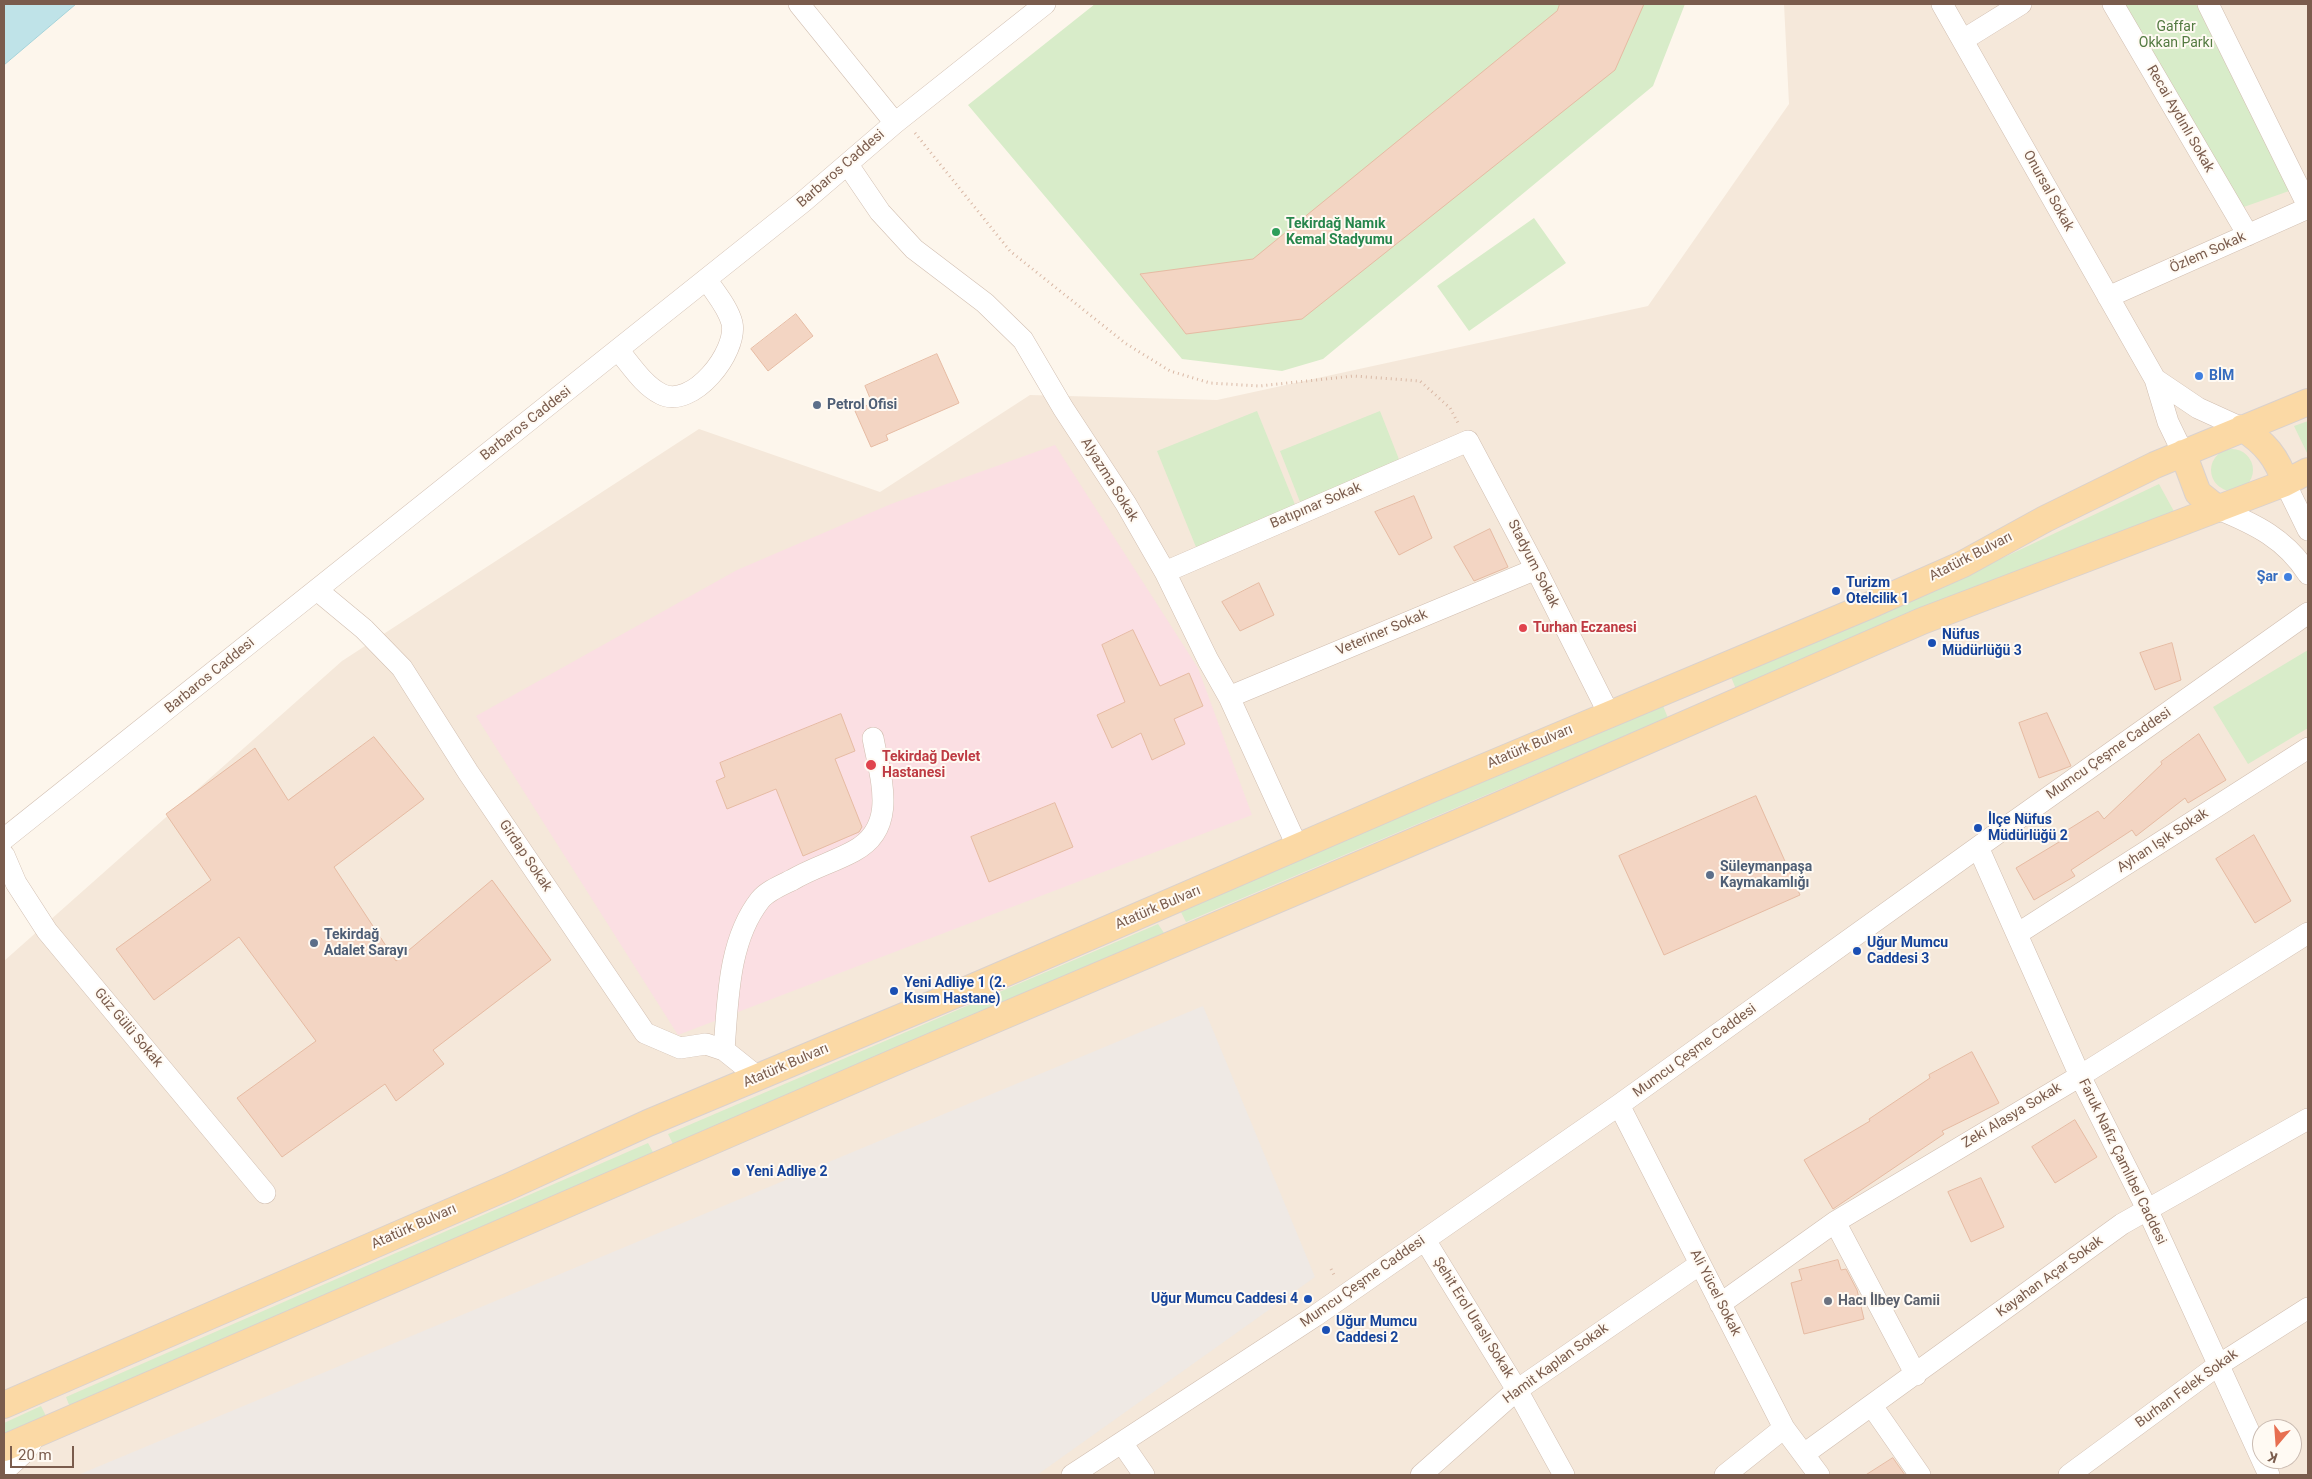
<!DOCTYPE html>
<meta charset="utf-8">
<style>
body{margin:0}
#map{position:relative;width:2312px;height:1479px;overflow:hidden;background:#fdf6ec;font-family:Roboto,sans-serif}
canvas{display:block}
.frame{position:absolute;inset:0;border:5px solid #7a5c4d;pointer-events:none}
.north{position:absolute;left:2252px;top:1419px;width:50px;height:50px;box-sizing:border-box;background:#fffaf3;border:1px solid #cabbb1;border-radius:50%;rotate:198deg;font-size:14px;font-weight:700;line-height:20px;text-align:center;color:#7a5c4d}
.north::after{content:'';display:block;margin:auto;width:18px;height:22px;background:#e76f51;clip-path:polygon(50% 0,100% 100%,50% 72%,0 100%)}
.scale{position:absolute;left:10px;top:1446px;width:64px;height:22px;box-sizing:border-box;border:2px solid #7a5c4d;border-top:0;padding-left:6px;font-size:15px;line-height:18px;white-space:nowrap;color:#7a5c4d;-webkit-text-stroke:4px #fffaf3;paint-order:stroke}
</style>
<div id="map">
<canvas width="2312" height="1479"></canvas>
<div class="frame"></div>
<div class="north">K</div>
<div class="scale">20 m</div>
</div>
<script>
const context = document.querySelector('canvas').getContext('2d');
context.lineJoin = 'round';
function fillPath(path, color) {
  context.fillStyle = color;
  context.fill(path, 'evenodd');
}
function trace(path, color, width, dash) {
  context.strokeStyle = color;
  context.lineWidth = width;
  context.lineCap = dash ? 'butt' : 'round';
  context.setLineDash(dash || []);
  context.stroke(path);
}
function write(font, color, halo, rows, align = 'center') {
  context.font = font + ' Roboto,sans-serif';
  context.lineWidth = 4;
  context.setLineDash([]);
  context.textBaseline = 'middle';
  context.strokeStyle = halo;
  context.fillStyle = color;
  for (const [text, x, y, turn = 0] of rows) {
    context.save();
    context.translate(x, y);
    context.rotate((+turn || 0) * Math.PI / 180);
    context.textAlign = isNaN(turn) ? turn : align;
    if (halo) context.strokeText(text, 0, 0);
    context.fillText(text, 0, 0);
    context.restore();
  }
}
fillPath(new Path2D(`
 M1784,4H2308V1475H4V961L342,661L699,429L880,492L1030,395L1217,400L1648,306L1789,104ZM2262,1429H2292V1459H2262Z`), '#f5e8da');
fillPath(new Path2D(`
 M1203,1006L1315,1277L1037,1475H78Z`), '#efe9e4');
fillPath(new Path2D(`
 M1055,445L1198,668L1252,815L678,1035L476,716L737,570L891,504Z`), '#fbdfe3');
fillPath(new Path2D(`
 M1095,4H1685L1653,86L1323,359L1282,371L1182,359L968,105Z
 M2122,4H2196L2289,191L2241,208Z
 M1534,218L1566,263L1469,331L1437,286Z
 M1257,411L1298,512L1198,552L1157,451Z
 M1380,411L1402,467L1302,507L1280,451Z
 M2308,421V455L2294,426Z
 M2211 470a21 21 0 1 1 42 0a21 21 0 1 1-42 0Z
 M2159,484L2176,515L1736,689L1731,677L1956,580Z
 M2308,650V728L2248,764L2213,707Z
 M1663,706L1668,718L1186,922L1180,910Z
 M1158,924L1164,933L673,1144L668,1134Z
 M648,1143L654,1154L71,1410L66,1397Z
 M41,1406L46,1416L4,1434V1423Z`), '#d8ecc9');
const water = new Path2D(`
 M4,4H76L4,65Z`);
fillPath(water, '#bfe3e8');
trace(water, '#a5d3da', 1);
const building = new Path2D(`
 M1560,4H1644L1615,70L1302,319L1186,334L1140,274L1253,259L1557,11Z
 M796,314L813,336L768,371L751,349Z
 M937,354L959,403L886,435L888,440L871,447L855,411L872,403L865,386Z
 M1414,496L1432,538L1399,555L1375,512Z
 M1490,529L1508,567L1474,581L1454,547Z
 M1259,583L1274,615L1240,631L1222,602Z
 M1133,630L1160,686L1189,673L1203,706L1174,719L1185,744L1152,760L1141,733L1112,748L1097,715L1125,702L1102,645Z
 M2172,643L2181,680L2155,690L2140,653Z
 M2047,713L2071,766L2039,778L2019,723Z
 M841,714L855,751L835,759L862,827L859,832L803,856L776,789L727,809L716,781L725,777L720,763Z
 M2199,734L2226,780L2188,803L2185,798L2136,836L2132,830L2071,870L2075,876L2034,900L2016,868L2064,839L2061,834L2098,811L2104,819L2162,764L2161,762Z
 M374,737L424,799L334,867L396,961L492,880L551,960L433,1050L444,1064L396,1101L385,1084L282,1157L237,1098L316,1041L239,937L154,1000L116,949L211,880L166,814L255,748L288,800Z
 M1756,796L1800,895L1664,955L1619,856Z
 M1055,803L1073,847L989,882L971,837Z
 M2254,835L2291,901L2255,923L2216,859Z
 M1972,1052L1999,1103L1942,1131L1944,1134L1833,1209L1804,1160L1870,1121L1869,1119L1930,1078L1929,1075Z
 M2075,1120L2097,1157L2055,1183L2032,1147Z
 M1981,1178L2004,1227L1971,1242L1948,1192Z
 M1838,1260L1841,1270L1846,1269L1857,1290L1864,1319L1804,1334L1791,1283L1802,1280L1799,1270Z
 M1893,1458L1905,1475H1866Z`);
fillPath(building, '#f3d5c3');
trace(building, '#e6bba3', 1);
const minor = new Path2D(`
 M799,4L895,123
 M1942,4L2155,379L2168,422L2183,453
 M2113,4L2248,235
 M2208,4L2308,206
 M1963,40L2021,4
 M848,165L880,212L914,249L985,303L1023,340L1063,408L1126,504L1165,572L1208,660L1229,697L1298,848
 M2108,297L2308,208
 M618,350C631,365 643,385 661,394C692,410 738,352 732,323C728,307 715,293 707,280
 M2155,379L2198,408L2242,428
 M2285,483L2308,530
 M2218,509C2255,524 2286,539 2308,574
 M1165,572L1468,441L1536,569L1609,714
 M317,590L364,629L402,668L468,772L645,1033L680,1048L706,1044L724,1050L759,1078
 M1229,697L1536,569
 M4,839L803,202L895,123L1045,4
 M1978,847L2080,1076L2148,1211L2269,1475
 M4,855L16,883L47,931L265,1193
 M2017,934L2308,748
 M724,1050C728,1000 728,941 760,900C767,891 782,885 792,880C812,868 834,862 854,851C899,827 880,777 873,738
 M1619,1105L1784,1428L1819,1475
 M1835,1222L1916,1375
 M1425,1240L1517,1390L1564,1475
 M1720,1304L1835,1222L2080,1076L2308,933
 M1872,1406L1920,1475
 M1122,1443L1144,1475
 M1804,1454L2122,1224L2308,1119
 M4,1471L26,1451L35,1436
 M1072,1475L1315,1316L1619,1105L1988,840L2308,613
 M1421,1475L1517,1390L1700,1264
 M1725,1475L1784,1428
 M2069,1475L2217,1366L2308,1308`);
const major = new Path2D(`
 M2242,428C2264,442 2278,458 2285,483
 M2183,453L2198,493L2218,509
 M4,1405L510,1186L648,1123L971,988L1427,791L1868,606L1963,564L2045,519L2155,465L2308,402
 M4,1448L902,1059L1495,807L1922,621L2285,483L2308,471`);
trace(minor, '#d1beb0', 22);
trace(major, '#dad1cd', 28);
trace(new Path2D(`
 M915,133L1010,251L1125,343L1170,371L1210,383L1259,386L1354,376L1420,381L1450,408L1458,423
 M1331,1269L1335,1277`), '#d9b8a5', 3, [1, 4]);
trace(minor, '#fff', 21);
trace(major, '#fbd9a5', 26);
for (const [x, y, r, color] of [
 [1276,232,5,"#2e9e5b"],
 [2199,376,5,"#3f7fe0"],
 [817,405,5,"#5c6f8a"],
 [2288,577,5,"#3f7fe0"],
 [1836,591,5,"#1a4fb4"],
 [1523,628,5,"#e0444e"],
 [1932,643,5,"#1a4fb4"],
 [871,765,6,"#e0444e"],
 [1978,828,5,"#1a4fb4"],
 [1710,875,5,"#5c6f8a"],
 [314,943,5,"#5c6f8a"],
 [1857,951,5,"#1a4fb4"],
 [894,991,5,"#1a4fb4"],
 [736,1172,5,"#1a4fb4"],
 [1308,1299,5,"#1a4fb4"],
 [1828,1301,5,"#6b7280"],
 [1326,1330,5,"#1a4fb4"]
]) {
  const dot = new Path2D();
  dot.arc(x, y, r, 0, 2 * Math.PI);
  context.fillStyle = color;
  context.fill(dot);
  trace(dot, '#fffaf3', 2);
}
write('14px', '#537a41', '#fffaf3', [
 ["Gaffar",2176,27],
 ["Okkan Parkı",2176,43]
]);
write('14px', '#7a5c4d', '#fffaf3', [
 ["Recai Aydınlı Sokak",2180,119,60],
 ["Barbaros Caddesi",841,169,-41],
 ["Onursal Sokak",2048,191,61],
 ["Özlem Sokak",2208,253,-24],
 ["Barbaros Caddesi",526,424,-38],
 ["Alyazma Sokak",1109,480,58],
 ["Batıpınar Sokak",1316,506,-23],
 ["Atatürk Bulvarı",1971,557,-27],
 ["Stadyum Sokak",1533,564,63],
 ["Veteriner Sokak",1382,633,-23],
 ["Barbaros Caddesi",210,676,-39],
 ["Atatürk Bulvarı",1530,747,-23],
 ["Mumcu Çeşme Caddesi",2109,754,-35],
 ["Ayhan Işık Sokak",2163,841,-33],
 ["Girdap Sokak",525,856,56],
 ["Atatürk Bulvarı",1158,908,-23],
 ["Güz Gülü Sokak",128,1028,50],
 ["Mumcu Çeşme Caddesi",1695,1051,-36],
 ["Atatürk Bulvarı",786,1066,-23],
 ["Zeki Alasya Sokak",2012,1116,-31],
 ["Faruk Nafiz Çamlıbel Caddesi",2122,1162,64],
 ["Atatürk Bulvarı",414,1227,-24],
 ["Kayahan Açar Sokak",2050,1277,-36],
 ["Mumcu Çeşme Caddesi",1363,1282,-35],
 ["Ali Yücel Sokak",1715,1293,63],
 ["Şehit Erol Uraslı Sokak",1473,1318,58],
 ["Hamit Kaplan Sokak",1556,1364,-36],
 ["Burhan Felek Sokak",2187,1389,-36]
]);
write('bold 14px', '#27864d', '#fffaf3', [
 ["Tekirdağ Namık",1286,224],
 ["Kemal Stadyumu",1286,240]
], 'left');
write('bold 14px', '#366cbe', '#fffaf3', [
 ["BİM",2209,376],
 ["Şar",2278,577,"right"]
], 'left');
write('bold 14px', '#4e5e75', '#fffaf3', [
 ["Petrol Ofisi",827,405],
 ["Süleymanpaşa",1720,867],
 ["Kaymakamlığı",1720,883],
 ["Tekirdağ",324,935],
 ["Adalet Sarayı",324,951]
], 'left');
write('bold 14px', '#164399', '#fffaf3', [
 ["Turizm",1846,583],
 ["Otelcilik 1",1846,599],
 ["Nüfus",1942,635],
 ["Müdürlüğü 3",1942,651],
 ["İlçe Nüfus",1988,820],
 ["Müdürlüğü 2",1988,836],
 ["Uğur Mumcu",1867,943],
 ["Caddesi 3",1867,959],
 ["Yeni Adliye 1 (2.",904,983],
 ["Kısım Hastane)",904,999],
 ["Yeni Adliye 2",746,1172],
 ["Uğur Mumcu Caddesi 4",1298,1299,"right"],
 ["Uğur Mumcu",1336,1322],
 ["Caddesi 2",1336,1338]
], 'left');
write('bold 14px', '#be3a42', '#fffaf3', [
 ["Turhan Eczanesi",1533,628],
 ["Tekirdağ Devlet",882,757],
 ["Hastanesi",882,773]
], 'left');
write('bold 14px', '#5b616d', '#fffaf3', [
 ["Hacı İlbey Camii",1838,1301]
], 'left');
</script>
